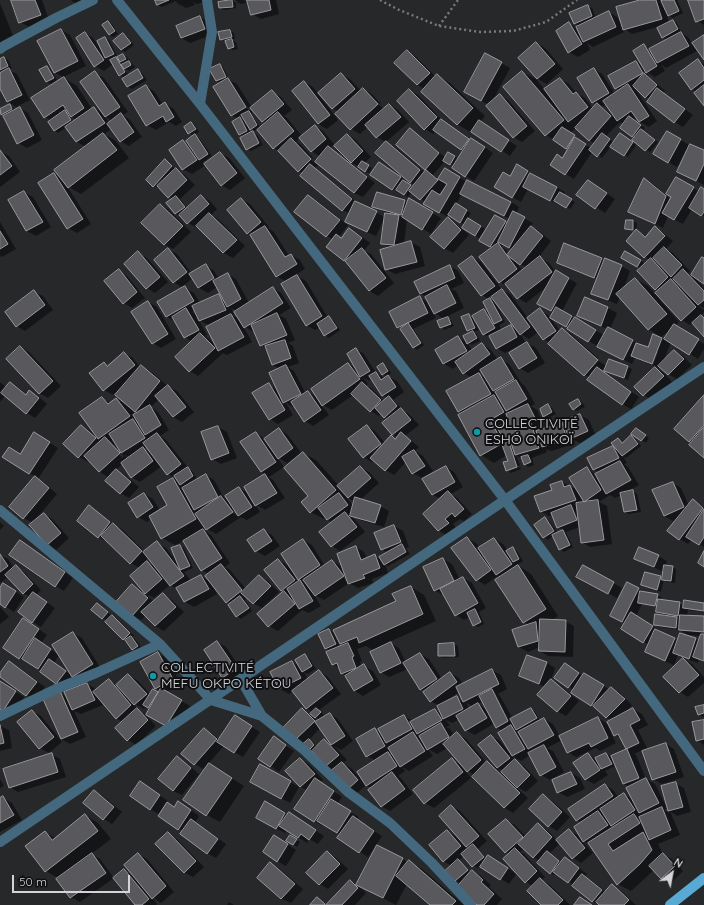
<!DOCTYPE html>
<meta charset="utf-8">
<style>
body{margin:0}
#map{position:relative;width:704px;height:905px;overflow:hidden;background:#27282a;font-family:Quicksand,sans-serif}
canvas{display:block}
.north{position:absolute;left:652px;top:853px;width:40px;height:40px;-webkit-text-stroke:3px #101012;paint-order:stroke;rotate:32deg;font-size:11px;font-weight:700;line-height:16px;text-align:center;color:#d4d4d6}
.north::after{content:'';display:block;margin:auto;width:14px;height:18px;background:#d4d4d6;clip-path:polygon(50% 0,100% 100%,50% 72%,0 100%)}
.scale{position:absolute;left:12px;top:875px;width:118px;height:18px;box-sizing:border-box;border:2px solid #d4d4d6;border-top:0;padding-left:5px;font-size:12px;line-height:14px;white-space:nowrap;color:#d4d4d6;-webkit-text-stroke:3px #101012;paint-order:stroke}
</style>
<div id="map">
<canvas width="704" height="905"></canvas>
<div class="north">N</div>
<div class="scale">50 m</div>
</div>
<script>
const context = document.querySelector('canvas').getContext('2d');
context.lineJoin = 'round';
function fillPath(path, color) {
  context.fillStyle = color;
  context.fill(path, 'evenodd');
}
function trace(path, color, width, dash) {
  context.strokeStyle = color;
  context.lineWidth = width;
  context.lineCap = dash ? 'butt' : 'round';
  context.setLineDash(dash || []);
  context.stroke(path);
}
function write(font, color, halo, rows, align = 'center') {
  context.font = font + ' Quicksand,sans-serif';
  context.lineWidth = 4;
  context.setLineDash([]);
  context.textBaseline = 'middle';
  context.strokeStyle = halo;
  context.fillStyle = color;
  for (const [text, x, y, turn = 0] of rows) {
    context.save();
    context.translate(x, y);
    context.rotate((+turn || 0) * Math.PI / 180);
    context.textAlign = isNaN(turn) ? turn : align;
    if (halo) context.strokeText(text, 0, 0);
    context.fillText(text, 0, 0);
    context.restore();
  }
}
fillPath(new Path2D(`
 M12,0H42L49,20L29,27L20,22Z
 M71,0H82L76,4Z
 M156,0H206L207,1L197,4L193,2L195,5L186,8L177,3L176,1L162,7L158,5Z
 M236,0H245L246,3L241,4L237,2Z
 M249,0H276L279,14L261,19L252,14Z
 M644,0H660L663,1L666,0H677L683,13L673,18L667,15L669,23L673,21L677,23L681,32H680L689,38L692,44L704,36V59L696,46L694,47L697,51L666,68L661,64L665,71L655,77L647,72L650,78L665,91L663,93L693,115L683,127L675,122L635,87L633,88L636,90L657,121L649,127L640,122L637,118L634,120L645,128L642,131L658,142L650,152L634,140L636,137L633,136L624,124L620,122L606,136L614,143L624,137L636,145L628,157L611,146L602,158L592,152L574,179L551,165L562,159L569,149L559,142L545,135L522,72L536,79L545,90L560,79L569,84L576,93L585,98L593,109L597,105L593,102L578,78L594,69L602,74L615,94L620,90L616,88L636,62L644,67V46L650,49L668,40L662,37L657,27L632,34L623,28L624,32L593,47L587,43L590,50L578,57L569,52V24L576,27L579,26L574,23L587,6L592,8L596,18L609,12L617,17L622,26ZM607,104L615,117H614L606,110L602,107ZM576,128L589,140L595,144L591,148L578,140V138L570,133Z
 M689,0H704V25L697,21Z
 M232,1L236,3V8L224,10L220,8Z
 M0,3L14,38L0,43Z
 M200,17L208,22L213,34L190,43L181,38Z
 M108,22L112,24L118,34L113,37L109,35Z
 M61,30L70,35L86,66L63,77L54,72Z
 M230,31L234,33L235,39L231,40L236,42L238,49L233,50L229,48L226,41H225L221,39Z
 M85,33L93,38L100,48L101,47L105,38L109,40L117,56L114,58L120,61L123,55L127,57L130,61L128,62L133,64L135,67L129,71L124,68L129,76L138,71L142,73L147,80L132,89L128,87L123,80L125,78L120,75L110,60L106,57L112,65L104,71L95,66Z
 M123,34L127,37L134,45L125,52L121,50Z
 M537,43L545,48L563,69L547,84L538,79L520,58Z
 M408,52L416,57L436,77L437,76L450,83L485,116L480,122L517,146L510,156L473,132L474,128L470,132L457,124L425,89L417,85Z
 M486,54L510,68L492,102L500,95L508,100L535,131L522,142L513,137L489,105L465,92Z
 M4,58L8,60L12,68L9,70L17,74L30,100L16,107L8,102L0,87V60Z
 M698,61L704,64V105L696,92L691,89Z
 M219,65L223,67L229,79H228L237,84L252,108L272,92L281,97L292,110L284,116L287,118L302,136L315,126L323,131L334,144L330,148L351,163L375,183L363,197L354,193L320,164L315,168L361,205L385,217L376,236L355,227L350,214L343,210L302,176L304,174L299,171L282,153L274,148L257,129L254,131L248,128L251,134L253,132L257,135L263,145L251,151L247,149L244,137L239,134L238,119L232,115L221,83L216,81ZM242,104L252,110L263,122L266,124L261,128L251,114L253,112L241,105ZM300,138L311,151L321,157L316,163L307,158L308,156L315,160L300,144L296,142Z
 M47,67L51,69L57,80L51,84L47,82Z
 M95,73L104,78L128,112L123,115L130,120L142,137L129,146L120,141L111,129L104,134L116,141L129,158L81,194L67,186L91,224L77,233L68,228L54,174L62,178L86,147L77,142L67,127L58,133L54,130L52,121L45,117L64,78L77,86L92,109L94,108L103,113ZM70,116L77,120L74,122ZM105,116L112,121L109,123Z
 M341,74L350,79L361,91L364,89L372,94L382,105L375,101L374,102L385,109L390,105L398,110L409,122L386,142L395,147L425,173L428,170L426,169L410,130L418,135L446,158L449,153L459,159L464,151L436,131L433,134L425,129L409,90L418,95L443,121L471,140L480,144L493,153L474,181L453,168L454,166L445,161L433,175L439,179L445,169L467,182L511,202L519,207L516,214L533,223L531,227L540,232L551,241L539,257L549,263L556,272L577,283L562,311L604,335L608,329L587,321L579,316L586,299L608,308L617,313L610,329L642,346L648,349L653,335L665,340L673,328L661,337L648,329L620,297L617,304L601,298L593,293L598,279L590,274L589,276L591,277L566,268L558,263L602,259L621,266L630,271L623,290L635,279L648,286L655,294L659,291L655,289L641,269L623,257L626,252L644,263L642,267L650,260L645,257L627,241L636,231L630,230L626,228L633,221L637,223L636,230L647,237L655,228L663,233L673,241L666,249L673,253L690,271L688,273L692,275L704,259V282L694,277L704,288V308L698,305L703,310L704,309V312L700,316L704,318V336L693,323L690,325L682,320L662,299L660,300L679,322L674,326L704,344V349L698,359L671,342L663,362L675,351L683,356L692,365L677,379L668,374L661,369L653,365L658,352H656L651,365L635,358L632,364L597,346L569,329V328L551,318L554,312L539,304L549,285L526,303L518,298L508,287L500,282L493,248L481,240L495,216L508,224L510,219L462,194L456,204L471,213L468,218L485,229L479,238L463,227L465,225L449,215L448,217L424,204L425,202L412,192L408,197L402,193L401,194L371,175L388,168L408,182L409,181L386,142L377,137L368,127L360,134L351,129L337,114L339,112L332,108L320,94L319,95L338,120L327,129L318,124L304,82L313,87L318,94ZM440,179L448,184L441,196L438,195L446,185L440,180ZM410,182L415,185L413,187L408,184ZM503,244L513,249L509,254L506,250L502,247ZM513,259L521,264L527,268L523,271Z
 M146,86L154,91L163,105L165,104L174,109L182,122L176,126L169,122L156,130L147,125Z
 M10,105L14,108L15,111L20,108L28,113L42,140L27,148L18,143L4,116L1,114L0,111Z
 M191,123L195,125L199,132L194,135L199,138L212,156L203,162L204,165L220,153L229,158L245,178L230,190L221,185L206,165L192,174L183,169V141L191,145L194,136L189,133Z
 M667,132L691,146L704,152V185L687,176L688,151L686,150L677,167L654,154Z
 M347,135L356,140L371,157L364,163L372,168L369,173L351,162Z
 M0,151L9,156L20,172L0,187Z
 M165,161L169,163L175,169L185,175L195,185L180,199L188,209L201,196L210,201L217,209L211,215L218,219L245,246L233,258L224,253L198,227L197,228L188,223L181,215L180,216L176,214L168,203L173,199L169,197L159,187L158,188L154,186Z
 M517,165L565,192L564,195L575,202L570,209L560,203L559,205L528,189L521,202L512,197L510,178Z
 M676,178L700,192L704,190V216L692,209L683,224L668,216L663,228L638,216L644,179L653,184L671,200Z
 M596,186L615,199L605,213L578,195Z
 M24,192L33,197L51,227L36,236L27,231L10,200Z
 M308,196L317,201L348,225L339,237L342,239L349,229L358,234L370,243L364,251L371,254L394,283L378,296L370,291L347,261L345,260L333,239L327,236L296,211Z
 M241,199L250,204L269,227L268,228L274,232L289,256L291,255L300,260L305,269L288,279L289,281L297,276L306,281L328,318L329,317L333,320L340,330L329,338L325,335L320,327L315,330L306,325L287,282L276,276L250,235L247,233Z
 M405,201L408,203L418,204L441,218L431,234L407,219L404,244L411,242L420,247L425,266L395,274L386,269L391,248L382,243L391,214L382,211L374,206Z
 M161,205L169,210L191,232L173,249L164,244Z
 M448,219L456,224L469,235L453,253L444,248Z
 M0,222L16,249L2,257L0,256Z
 M168,250L177,254L192,274L206,266L214,271L219,279L228,274L236,279L249,303L273,288L281,293L291,308L279,315L286,319L295,340L288,343L293,346L299,363L288,367L294,371L306,394L308,392L318,398L349,364L356,369V349L364,354L376,373L385,378L388,377L382,374L383,364L387,367L391,373L387,376L397,381L404,392L393,400L401,408L400,409L409,414L419,425L405,436L419,447L415,451L423,456L433,471L422,478L413,473L406,462L394,475L386,470L374,460L372,462L363,457L367,426L375,431L385,443L391,436L397,439L398,437L393,434L388,419L381,414L379,416L371,411L353,395L332,410L321,404L329,415L313,426L305,421L295,406L293,407L285,402L293,415L278,424L270,419L269,385L278,390L280,369L273,365L267,349L261,345L255,331L254,332L243,326L252,342L227,355L223,353L198,376L190,371L176,357L192,342L185,337L176,322L167,317L159,303L185,288L194,293L200,303L219,295L223,297L217,287L208,293L199,288L193,278L182,287L173,282ZM231,308L236,311L241,320L232,315H234ZM195,310L197,315L192,312ZM199,320L210,326L215,345L209,339L205,336L207,335ZM363,377L370,381L372,379L383,395L388,398L384,401L371,388L366,386L368,384Z
 M138,253L147,258L168,282L155,293L147,288Z
 M472,257L481,262L502,290L511,295L528,318L540,310L548,315L560,331L562,329L571,334L599,359L595,357L594,358L606,366L602,371L639,397L631,409L622,404L590,378L585,375L550,343L544,339L538,332L529,339L521,334L526,344L527,343L536,348L545,363L528,373L520,368L521,347L520,345L505,353L496,348L492,339L484,334L476,322H475L479,330L474,332L477,334L480,341L472,345L468,343L471,332L468,331L463,317L469,315L473,317L484,310L490,313L489,299L482,295L460,266ZM495,302L517,329L511,326L502,330L499,325L505,322Z
 M450,266L458,271L464,283L451,289L456,291L464,308L446,317L451,320L454,326L445,330L441,327L444,319L434,313L436,318L413,329L424,345L417,350L413,347L401,330L398,328L420,298L430,303L427,297L421,294Z
 M119,271L127,276L145,298L132,308L124,303Z
 M34,292L43,296L53,310L25,331L16,326Z
 M148,302L157,307L176,339L161,348L153,343Z
 M458,338L467,342L472,351L482,344L490,349L498,360L501,359L509,364L522,384L525,386L535,404L531,406L537,410L543,423L535,427L540,429V431L561,424L566,426L580,415L589,420L596,436L580,443L574,440L575,444L551,451L546,449L547,452L532,458L534,465L528,467L524,464L522,459L516,455L520,465L509,469V471L520,467L521,469L511,473L507,470L509,461L507,455L494,463L481,455L462,414L458,411L472,378L464,373L458,365L453,369L444,364L436,351ZM482,371L487,379L478,374Z
 M21,347L29,352L61,386L48,398L39,393Z
 M124,353L133,358L140,367L141,366L150,371L168,386L177,391L194,412L182,422L173,417L159,399L151,407L158,412L169,430L160,436L165,439L190,470L192,471L198,480L206,475L214,480L222,494L198,507V509L223,495L225,499L230,502L239,488L250,494L245,487L266,474L261,472L256,433L265,439L279,429L287,434L302,454L303,453L316,460L339,486L360,467L369,472L379,483L360,500L380,506L389,511L384,527L360,520L351,515L365,532L340,551L332,546L333,523L328,520L326,517L324,519L310,512V496L300,456L299,455L287,463L277,457L284,467L269,477L273,480L285,498L265,510L255,504L260,512L247,520L241,517L216,534L206,528L203,530L211,535L230,563L225,567L230,570L246,589L259,576L268,581L279,592L262,608L253,603L247,598L245,600L252,611L241,619L237,616L229,605L231,604L227,602L212,583L211,584L217,594L194,607L185,602L179,590L170,585L154,598L146,594L154,602L163,594L171,599L184,612L164,631L155,626L146,615L141,620L132,616V585L144,592L140,568L130,563L107,542L99,537L90,507L98,512L114,525L122,529L145,552L157,543L166,548L177,562L172,549L180,546L184,548L193,568L184,572L191,581L201,576L210,582L209,574L202,570L183,541L175,545L162,538L151,519L147,522L138,517L144,494L153,499L160,511L169,506L158,487L175,478L168,474L162,466L140,482L131,477L122,464L116,470L125,475L139,487L129,498L120,493L112,473L108,477L100,472L89,460L88,462L79,457L65,444L82,426L90,431L97,437L102,398L111,403L117,399L127,405V404L121,388L113,395L104,390V363L108,366ZM130,407L139,413L136,415ZM111,445H114L124,456L122,458ZM147,447L152,454L144,449ZM124,454L130,458L128,459ZM345,496L355,502L354,507ZM229,508L238,514V516L228,510ZM149,558L157,568L147,562L142,566L141,565Z
 M609,360L632,369L628,380L605,371Z
 M655,368L664,373L672,382L652,400L644,395L635,387Z
 M0,382L7,388L11,383L19,388L27,395L30,391L38,396L47,404L35,418L27,413L5,396L0,402Z
 M704,397V457L692,442L676,429Z
 M578,400L582,402L585,407L577,411L573,409Z
 M548,406L552,408L556,414L548,418L544,416Z
 M218,427L227,432L237,458L221,464L212,459Z
 M640,431L649,438L646,443L633,434Z
 M631,436L635,439L641,446L626,458L623,456L627,463L624,464L628,467L639,485L626,492L633,491L637,494L641,512L629,514L625,512L622,495L615,498L610,495L599,502L607,506L612,544L590,547L582,542L580,527L566,532L573,547L564,552L560,549L553,536L548,540L544,537L535,525L545,518L549,521L558,533L564,530L558,527L553,515L549,516L540,511L553,491L562,482L578,490L587,468L596,475L600,473L594,469L613,447L618,450V439L623,443ZM581,497L584,501L588,503H583Z
 M43,438L58,448L38,479L44,483L57,494L36,519L37,520L44,514L52,519L69,538L56,550L47,545L33,523L24,518L10,507L36,477L3,457L21,455Z
 M446,467L454,472L463,487L451,494L457,498L472,514L464,521L460,519L453,524L456,528L448,536L439,531L424,514L441,499L433,495Z
 M673,483L681,488L689,506L693,500L704,507V547L692,539L688,544L680,539L669,530L679,518L673,521L664,516Z
 M0,522L4,526L0,530Z
 M394,526L403,531L409,547L406,548L410,554L388,566L385,564L388,573L372,579L373,583L358,588L349,583L324,600L314,595L321,606L309,613L302,610L278,631L269,626L259,614L285,591L282,590L278,560L287,565L292,571L293,570L303,540L312,545L325,566L332,561L343,567L356,547L364,552L367,559L375,556L382,559L388,553L381,549ZM336,567H338L347,580L346,581Z
 M264,530L272,535L280,546L265,556L256,551Z
 M467,538L476,543L480,548L494,539L503,544L508,551L513,548L517,551L523,561L517,565L531,574L558,616L551,621H565L574,626L573,657L548,656L540,651V647L528,652L519,647L529,625L524,622L501,577L499,575L485,585L477,580Z
 M28,546L73,578L64,591L56,586Z
 M0,555L8,559L14,568L16,567L24,572L41,590L36,595L55,608L41,627L33,622L30,597L23,593L8,577L0,583Z
 M658,556L667,561L665,566L672,567L676,569L675,583L667,582L664,580L661,592L646,587L642,585L660,577L663,579L664,572L644,563L635,558Z
 M443,559L452,564L460,580L463,578L472,583L486,608L479,612L484,624L478,627L474,625L470,617L464,620L456,615L444,594L443,595L434,590Z
 M584,566L622,588L617,598L578,576Z
 M411,587L424,595L436,621L389,642L399,648L406,663L420,654L429,659L442,679L450,673L459,678L463,684L492,670L501,675L507,689L498,694L500,696L513,719L531,709L535,712L540,721L544,719L553,724L560,737L598,718L609,725L612,720L607,718L595,707L574,690L555,678L565,664L583,676L593,679L610,690L611,688L620,693L632,705L624,714L633,709L642,714L648,725L638,730L647,748L634,754L636,755L646,779L655,784L667,808L668,807L675,783L684,788L691,812L677,816L670,811L680,835L658,844L663,854L672,859L683,871L670,884L661,879L654,870L631,891L618,884L590,845L583,841L593,853L581,863L573,858L560,843L549,854L561,863L565,859L574,864L587,874L585,876L591,880L606,892L612,886L621,891L636,905H599L593,901L574,886V885L556,873L554,875L550,873L540,861L533,857L524,848L520,852L524,854L545,877L542,880L549,884L570,905H543L533,886L526,882L505,859L510,855L505,852L506,820L515,825L526,837L538,825L547,830L557,840L569,830L581,837L582,823L577,820L605,785L613,790L619,798L624,794L634,800L630,787L624,784L617,765L605,771L608,775L594,784L585,779L588,754L596,759L606,754L610,756L615,766L616,765L613,756L629,750L627,748L622,739L611,733L616,743L600,751L596,748L576,757L568,752L562,740L547,748L553,751L564,772L550,780L541,775L530,755L521,761L512,756L517,762L524,766L538,781L526,792L517,787V788L528,798L513,813L505,808L473,777L475,775L464,769L471,778L434,808L425,803L452,760L464,766L448,748L437,754L428,749L433,756L409,771L402,767L405,771L398,776L401,778L413,794L390,811L381,806L372,788L366,785L357,793L348,788L334,770L326,766L313,751L296,739L302,710L311,715L313,712L306,708L293,691L289,694L280,689L272,673L292,662L300,666L305,655L309,658L316,669L307,674L304,672L308,680L319,671L327,676L341,694L319,710L324,715L320,720L313,716L318,722L330,714L338,719L353,741L341,750L334,746L347,760L343,763L351,768L362,780L376,761L367,756L375,730L382,734L404,716L413,721L435,710L441,713L439,706L431,701L425,691L421,689L408,669L389,677L381,672L375,651L366,646L357,649L362,661L360,662L362,667L364,666L373,671L381,685L363,696L355,691L347,676L342,673L340,669L333,664L330,651L325,648L329,630L333,632L340,647L344,646L341,644L397,602ZM459,692L464,702L457,698L444,702ZM483,701L487,710L478,704ZM466,702L473,707L469,709ZM460,719L466,730L475,735L495,723L496,727L503,731L509,750L508,751L500,741L491,736L480,746L498,768L504,771L502,773L496,767L487,762V763L466,739L457,734L454,736L450,729L446,727L450,726L446,720L452,723ZM320,728L332,745L324,740L317,747L313,742L309,740ZM392,752L395,757L389,754ZM668,808L669,813L664,810Z
 M12,589L24,597L14,612L0,603V590Z
 M638,589L646,593L657,595L661,597V600L680,603L684,606L704,604V612L688,610L687,616L704,617V662L699,659L698,663L683,658L678,655L674,665L655,657L647,652L649,645L623,628L626,623L620,621ZM642,604L658,607L657,612L664,616L655,625L659,627L680,630L688,635L701,636L700,641L681,634L679,641L661,632V631L636,616Z
 M98,604L111,615V616L116,618L134,636L132,638L135,639L142,648L137,652L133,649L127,641L124,639L106,622L107,621L103,618Z
 M0,607L9,617L0,624Z
 M32,624L47,635L41,643L59,655L73,633L82,638L101,669L57,683L41,672L42,671L19,658ZM59,655L73,676L54,663Z
 M217,642L226,647L244,674L232,682L223,677Z
 M454,644L458,646L459,657L443,658L439,656Z
 M158,653L166,658L181,684L166,692L190,706L175,731L147,714L150,709L147,706L144,709L133,703L139,711L145,714L156,726L136,745L128,740L123,722L116,718L101,701L103,705L81,714L74,711L86,737L70,744L61,739L60,693L67,697L87,684L96,689L97,690L109,680L117,685L128,675L137,680L150,694L153,690L159,694L160,691L156,688Z
 M528,656L547,663L555,668L551,680L560,685L579,701L566,716L557,711L545,687L529,680L521,676Z
 M683,659L692,664L704,677V683L688,697L680,692L665,677Z
 M9,662L18,667L45,687L35,700L27,695L0,676V674Z
 M0,681L5,684V685L24,697L12,715L0,708Z
 M704,706V716L703,717L698,714Z
 M32,711L41,716L62,742L49,753L40,748Z
 M704,721V745L697,740Z
 M244,722L260,732L243,757L224,746L208,764L222,772L244,786L220,822L207,815V767L206,766L203,769L195,764L204,729L213,734L220,740Z
 M0,726L9,730L12,748L0,751Z
 M274,738L294,751L279,772L259,758Z
 M666,744L674,749L684,777L662,784L653,779Z
 M51,754L60,759L66,777L18,792L10,787Z
 M177,758L186,763L199,774L182,795L173,791Z
 M300,759L309,764L323,780L320,782L342,797L337,804L359,817L357,819L382,836L376,845L408,862L409,861L422,869L464,905H432L407,884L396,905L358,885L366,893L355,905H328L350,881L357,885L377,847L376,846L368,857L360,852L341,835L324,824L323,826L314,821L308,791L301,787L287,771Z
 M260,765L299,787L290,803L252,782Z
 M571,773L580,778L585,789L567,797L558,792L553,781Z
 M0,779L4,786L0,788Z
 M149,788L168,801L167,803L174,807H187L199,816L195,822L226,844L216,858L207,853L183,831L160,815L150,809Z
 M94,791L103,796L122,812L112,824L104,819Z
 M543,795L551,800L570,817L557,831L549,826Z
 M3,798L12,803L22,820L0,832V800Z
 M266,803L288,815L290,813L324,836L318,844L309,839L307,843L287,830L285,833L257,818Z
 M451,806L460,811L487,841L478,849L487,859L497,861L516,874L509,884L482,867L484,862L477,868L473,866L464,856L458,861L462,863L471,873L472,871L481,876L491,885L489,887L502,899L497,905H479L461,884L456,880L447,871L452,866L443,861L447,831L459,838ZM463,844L470,848L468,850Z
 M85,815L98,823L111,839L91,854L100,859L114,878L80,902L71,897L58,878L46,871L27,846L45,832L55,838Z
 M168,834L177,839L204,867L193,877L184,872Z
 M290,836L300,842L297,847L288,841Z
 M283,841L296,850L286,866L277,861Z
 M327,853L336,858L348,869L328,889L320,884L308,873Z
 M138,854L147,859L174,892L161,903L152,897L157,904L156,905H137L124,870L133,876Z
 M270,864L279,869L303,889L291,903L282,899L258,878Z
 M229,902L234,905H227Z`), '#0007');
const building = new Path2D(`
 M11,0H35L41,15L19,23Z
 M155,0H169L157,5Z
 M232,0L233,7L219,8L218,2Z
 M247,0H269L271,10L251,15Z
 M640,0H656L662,19L623,30L616,7Z
 M664,0H674L679,11L668,16L661,1Z
 M688,0H704V19L696,22Z
 M588,5L592,16L574,24L569,13Z
 M609,11L616,27L583,42L576,27Z
 M200,16L205,29L181,38L176,26Z
 M673,20L678,29L662,38L657,28Z
 M108,21L115,31L109,35L102,25Z
 M569,22L582,44L568,53L556,31Z
 M61,29L78,61L54,73L37,41Z
 M230,30L232,37L220,40L218,32Z
 M85,32L104,60L94,67L76,38Z
 M681,32L689,46L657,63L649,49Z
 M123,33L131,43L121,50L113,41Z
 M704,35V60L692,43Z
 M105,37L114,54L105,58L97,41Z
 M232,39L234,47L228,49L225,41Z
 M536,42L555,64L537,79L518,58Z
 M644,44L657,66L646,73L633,51Z
 M407,50L430,73L417,85L394,63Z
 M485,53L502,62L481,101L464,92Z
 M123,54L126,59L120,62L117,57Z
 M4,57L8,66L0,70V59Z
 M116,57L125,72L119,76L110,60Z
 M698,59L704,68V80L691,90L679,73Z
 M129,61L131,65L124,69L121,65Z
 M636,61L643,73L615,89L608,76Z
 M220,64L226,77L216,81L209,69Z
 M47,66L54,78L46,82L39,70Z
 M9,68L22,95L7,102L0,89V73Z
 M594,68L609,93L592,103L577,78Z
 M138,69L143,78L127,87L122,79Z
 M95,71L120,107L105,117L80,82Z
 M522,71L564,120L545,136L503,87Z
 M341,73L355,89L332,109L318,93Z
 M644,73L657,85L645,98L633,86Z
 M437,74L473,108L457,125L421,92Z
 M64,77L84,108L71,117L63,105L44,118L31,98Z
 M228,78L246,107L231,116L213,87Z
 M560,78L573,94L576,92L588,107L568,122L544,89Z
 M304,81L330,115L318,124L292,91Z
 M628,84L649,116L639,122L631,111L617,121L603,101Z
 M146,85L159,106L165,102L174,117L166,122L163,116L146,126L128,96Z
 M704,85V106L694,93Z
 M363,88L378,104L350,130L335,114Z
 M657,88L685,109L674,123L647,102Z
 M409,89L437,117L424,130L397,101Z
 M272,90L284,104L262,122L250,108Z
 M500,94L527,126L513,138L486,106Z
 M597,103L611,116L589,141L575,128Z
 M10,104L12,109L1,115L0,109Z
 M389,104L401,117L376,138L365,125Z
 M20,107L34,135L17,144L3,116Z
 M94,107L105,123L76,142L65,127Z
 M65,110L71,120L54,131L48,122Z
 M249,111L257,125L250,130L241,115Z
 M278,112L294,131L273,149L257,130Z
 M121,113L134,132L120,142L107,124Z
 M629,116L641,125L632,137L620,128Z
 M240,117L247,131L239,135L232,122Z
 M441,119L469,139L461,150L433,130Z
 M479,120L509,140L501,152L471,132Z
 M191,122L196,129L188,134L184,127Z
 M315,125L326,139L311,152L299,138Z
 M562,127L575,135L566,149L553,140Z
 M410,128L439,153L425,170L396,145Z
 M641,129L655,140L645,151L632,140Z
 M253,131L259,143L246,150L240,138Z
 M667,131L681,139L668,163L653,154Z
 M103,133L117,150L68,188L54,170Z
 M602,133L610,139L597,157L589,150Z
 M620,133L633,142L624,156L610,147Z
 M195,134L208,154L199,160L186,141Z
 M347,134L363,151L351,163L334,146Z
 M575,137L586,144L565,175L550,165L557,154L562,158Z
 M291,138L311,159L298,172L278,151Z
 M471,138L485,147L465,177L452,168Z
 M183,140L197,160L182,170L169,150Z
 M386,141L420,170L410,183L375,153Z
 M690,144L704,150V164L696,181L677,172Z
 M328,146L367,177L354,193L315,162Z
 M0,150L12,166L0,175Z
 M220,152L237,173L221,186L204,164Z
 M448,152L455,156L450,165L443,161Z
 M165,159L172,166L153,187L146,180Z
 M362,161L369,165L365,172L358,167Z
 M379,162L401,177L392,190L370,175Z
 M310,164L352,199L342,211L300,176Z
 M517,164L528,171L512,198L494,187L503,172L510,176Z
 M176,168L187,180L168,198L157,186Z
 M445,168L460,177L439,213L423,204L432,190L440,195L447,184L438,179Z
 M426,170L438,180L420,200L409,191Z
 M54,173L83,219L67,229L38,183Z
 M530,173L557,187L550,201L523,187Z
 M676,177L694,187L674,220L662,213L671,197L666,194Z
 M644,178L666,196L655,224L628,212Z
 M403,180L411,185L404,195L396,190Z
 M467,180L511,202L504,216L460,194Z
 M588,180L607,193L595,209L576,195Z
 M701,187L704,189V212L701,216L689,208Z
 M24,191L43,222L26,231L8,200Z
 M377,192L405,200L401,215L372,207Z
 M560,192L572,199L566,208L554,201Z
 M201,195L209,204L187,224L179,215Z
 M308,195L340,220L326,237L294,212Z
 M176,196L185,207L175,214L166,203Z
 M241,198L261,222L247,234L227,210Z
 M409,198L433,212L422,230L402,217Z
 M355,201L377,211L367,232L345,222Z
 M456,203L467,210L460,223L448,215Z
 M160,204L183,226L164,245L141,223Z
 M513,211L525,217L509,248L498,242Z
 M209,213L237,240L223,253L196,226Z
 M385,213L399,215L394,245L381,244Z
 M495,215L506,221L490,247L479,241Z
 M448,217L461,230L444,249L430,237Z
 M468,218L481,226L475,236L462,228Z
 M626,220H633V230L625,229Z
 M265,226L285,257L291,254L297,264L276,277L250,235Z
 M531,226L543,236L520,265L507,255Z
 M655,226L665,236L644,258L626,241L636,229L645,237Z
 M349,228L362,238L344,261L326,247L336,234L341,238Z
 M0,231L8,244L0,249Z
 M411,241L417,262L385,270L380,250Z
 M498,243L517,269L499,283L479,257Z
 M564,243L602,258L594,278L557,263Z
 M664,247L682,265L671,277L653,258Z
 M168,248L187,272L173,283L154,260Z
 M362,248L386,278L369,291L345,261Z
 M138,251L160,277L146,289L124,264Z
 M625,251L641,260L637,267L621,258Z
 M472,256L495,286L481,296L458,266Z
 M540,256L552,272L517,299L505,284Z
 M702,257L704,258V284L691,275Z
 M605,258L622,265L608,300L591,294Z
 M651,258L668,277L655,290L637,271Z
 M206,264L214,278L198,288L189,274Z
 M450,265L455,278L420,294L414,282Z
 M119,269L137,292L123,304L104,281Z
 M683,269L704,291V300L698,305L673,279Z
 M556,270L569,278L551,311L537,304Z
 M228,273L241,299L227,307L213,281Z
 M297,275L322,316L306,326L281,284Z
 M635,278L667,314L648,330L616,294Z
 M671,279L696,307L681,321L655,293Z
 M447,285L456,303L434,314L425,297Z
 M185,286L194,301L166,317L157,302Z
 M273,287L283,303L244,328L234,312Z
 M502,289L530,327L520,335L491,297Z
 M34,290L45,305L16,327L5,312Z
 M219,294L226,310L199,321L192,306Z
 M420,296L428,313L397,328L389,312Z
 M585,297L608,307L601,326L577,316Z
 M490,298L502,320L494,324L483,302Z
 M148,301L168,334L152,344L131,312Z
 M556,307L572,316L566,327L550,318Z
 M186,308L199,330L184,338L172,317Z
 M540,308L556,331L543,340L527,318Z
 M484,309L495,328L483,335L472,316Z
 M277,313L287,335L260,346L251,325Z
 M231,314L244,337L218,351L206,327Z
 M469,314L475,328L467,331L461,317Z
 M701,315L704,318V337L692,323Z
 M329,316L337,328L324,336L317,324Z
 M448,317L451,324L440,328L437,321Z
 M575,317L596,330L588,342L567,329Z
 M408,323L421,343L413,348L400,329Z
 M674,324L699,339L689,355L664,339Z
 M511,325L517,337L496,349L489,336Z
 M608,327L633,340L623,360L597,347Z
 M562,328L598,360L584,376L548,344Z
 M473,331L477,338L467,344L463,336Z
 M200,333L215,348L189,372L175,357Z
 M653,334L662,338L652,364L631,356L636,343L648,347Z
 M458,336L467,351L443,364L435,350Z
 M285,340L291,358L272,365L265,346Z
 M527,342L537,358L519,369L509,353Z
 M482,343L490,354L463,374L455,362Z
 M20,346L53,381L39,394L6,359Z
 M356,348L370,371L360,377L347,354Z
 M674,350L684,359L668,375L658,366Z
 M124,352L135,365L103,391L89,373L104,362L107,366Z
 M501,357L514,379L493,391L480,370Z
 M609,359L628,366L624,378L604,371Z
 M348,363L360,379L322,406L311,389Z
 M383,363L388,371L382,375L377,367Z
 M141,365L160,381L135,412L115,395Z
 M286,365L301,394L283,403L269,373Z
 M597,367L631,392L622,405L587,380Z
 M655,367L664,376L643,396L634,387Z
 M376,372L381,380L388,375L396,387L382,396L369,376Z
 M479,373L491,394L458,412L446,391Z
 M516,380L527,399L506,411L495,392Z
 M10,382L26,395L29,390L39,398L26,414L1,393Z
 M362,382L381,400L370,412L351,394Z
 M269,383L285,410L269,420L252,393Z
 M168,385L186,407L173,417L155,396Z
 M308,391L321,410L304,422L291,402Z
 M494,395L504,412L490,420L503,443L480,456L458,415Z
 M704,395V425L689,442L674,429Z
 M389,396L397,406L384,418L375,408Z
 M102,397L108,404L116,398L130,416L98,439L79,413Z
 M578,399L581,404L573,410L569,404Z
 M528,404L535,418L514,427L517,433L503,439L497,427L509,421L506,414Z
 M548,404L552,412L543,417L540,409Z
 M150,405L161,425L145,435L133,415Z
 M401,408L411,420L392,435L382,423Z
 M580,414L588,431L570,439L562,422Z
 M133,419L145,438L121,453L109,434Z
 M531,423L539,448L515,455L510,440L520,437L516,428Z
 M562,423L567,439L542,447L536,431Z
 M81,425L96,438L78,458L63,444Z
 M367,425L381,444L363,458L348,439Z
 M218,426L229,453L211,460L201,432Z
 M704,427V458L689,445Z
 M279,428L293,448L278,459L264,439Z
 M636,428L646,435L641,441L631,434Z
 M34,432L50,442L29,474L2,457L9,447L20,454Z
 M256,432L276,462L261,472L240,442Z
 M401,432L411,441L385,471L370,458L391,435L395,439Z
 M157,433L181,464L167,475L143,443Z
 M631,435L638,444L622,456L611,443L618,438L622,443Z
 M105,437L120,453L99,472L84,456Z
 M509,442L517,467L506,471L503,462L508,461L502,445Z
 M613,446L619,458L593,470L587,458Z
 M143,447L153,461L131,478L121,463Z
 M414,450L425,466L412,474L402,457Z
 M303,452L336,490L310,513L301,502L308,496L284,468Z
 M528,455L531,462L524,465L521,457Z
 M620,461L631,480L606,494L595,474Z
 M360,466L371,478L348,498L337,486Z
 M446,466L455,482L432,495L422,479Z
 M188,467L193,476L180,485L174,476Z
 M587,467L601,490L584,502L569,478Z
 M116,469L131,482L120,494L105,481Z
 M206,474L218,497L194,510L182,488Z
 M265,474L277,493L255,506L244,487Z
 M35,476L49,488L23,519L9,507Z
 M173,478L196,519L161,539L149,516L167,505L157,487Z
 M562,481L564,487L570,485L576,500L540,512L534,496L552,490L550,485Z
 M673,482L684,507L664,516L652,490Z
 M239,487L252,507L238,516L225,496Z
 M633,490L637,510L624,512L620,493Z
 M448,491L464,509L455,517L452,513L445,519L449,523L438,531L423,514Z
 M144,493L153,507L137,518L128,503Z
 M339,493L348,505L327,520L318,508Z
 M221,496L233,512L206,530L195,514Z
 M355,497L381,505L375,523L350,516Z
 M693,499L703,508L679,540L667,531Z
 M598,500L604,540L581,543L576,503Z
 M89,505L110,522L98,538L77,521Z
 M571,505L577,520L557,528L551,513Z
 M704,509V537L699,545L686,537Z
 M345,512L357,527L331,547L319,532Z
 M44,513L61,533L47,545L29,525Z
 M545,517L554,531L543,538L534,525Z
 M113,523L142,551L130,564L101,536Z
 M394,525L401,542L381,550L374,533Z
 M203,529L222,558L201,571L183,541Z
 M264,529L272,541L255,552L247,540Z
 M563,530L570,545L559,550L552,535Z
 M467,537L491,570L476,581L451,548Z
 M494,538L512,564L496,575L478,548Z
 M303,539L320,565L298,580L281,554Z
 M20,540L65,572L55,587L9,555Z
 M157,541L184,576L170,586L143,552Z
 M402,544L406,552L384,565L379,557Z
 M180,545L190,566L180,570L171,548Z
 M356,546L361,560L375,554L380,568L363,575L365,578L348,584L337,554Z
 M513,547L519,559L513,562L506,551Z
 M639,547L659,555L654,567L634,559Z
 M704,551V567L698,563Z
 M0,554L8,566L0,572Z
 M443,558L454,581L434,591L423,567Z
 M278,559L295,580L281,591L264,570Z
 M332,560L344,576L315,596L303,580Z
 M147,561L162,579L145,594L130,576Z
 M221,564L242,590L226,603L205,576Z
 M16,565L33,584L23,594L5,575Z
 M518,565L546,609L523,623L495,580Z
 M583,565L614,582L608,594L576,577Z
 M664,565L673,566L671,581L662,580Z
 M645,572L661,576L657,590L641,585Z
 M201,575L209,589L184,602L176,588Z
 M259,575L271,586L253,604L241,593Z
 M463,577L478,603L455,616L440,589Z
 M300,580L313,601L299,609L287,589Z
 M627,582L639,588L622,622L610,616Z
 M3,583L16,591L5,608L0,604V588Z
 M132,584L148,598L132,616L116,602Z
 M411,586L423,614L359,643L357,637L340,644L333,630L396,601L392,594Z
 M284,591L295,604L268,627L257,614Z
 M640,591L658,594L655,606L638,603Z
 M33,592L47,602L32,623L18,612Z
 M163,593L176,607L155,626L141,612Z
 M240,596L249,608L236,617L228,605Z
 M658,599L680,602L678,616L656,612Z
 M684,600L704,603V611L683,608Z
 M97,603L108,612L102,619L91,610Z
 M475,609L481,622L473,626L467,613Z
 M631,612L653,626L643,643L621,629Z
 M655,614L677,617L676,628L654,625Z
 M112,615L130,633L123,640L105,622Z
 M680,615L704,616V632L679,630Z
 M23,618L39,629L19,659L3,648Z
 M540,619L566,620L565,652L539,651Z
 M536,622L538,641L518,647L512,630Z
 M329,629L336,644L325,649L318,634Z
 M655,629L675,638L665,661L645,652Z
 M73,632L93,664L72,677L52,645Z
 M680,633L696,638L689,659L673,653Z
 M701,634H704V661L693,657Z
 M131,636L138,646L132,650L125,640Z
 M35,638L51,649L38,669L22,659Z
 M217,641L236,669L222,678L204,650Z
 M391,642L401,663L380,673L370,652Z
 M348,643L354,656L352,657L356,668L341,674L337,663L332,665L326,652Z
 M454,643L455,656H438V644Z
 M158,652L173,679L155,689L140,662Z
 M420,653L437,679L420,690L403,663Z
 M305,654L312,666L302,672L295,660Z
 M527,655L547,662L539,684L519,676Z
 M683,658L699,675L679,693L663,677Z
 M49,659L66,671L56,684L40,672Z
 M9,661L37,682L26,696L0,677V673Z
 M292,661L301,678L279,689L270,672Z
 M565,663L579,673L568,688L554,678Z
 M364,664L373,680L354,691L345,676Z
 M492,669L499,684L463,702L456,687Z
 M319,670L333,688L306,709L292,691Z
 M450,672L457,682L430,702L423,692Z
 M584,673L604,685L591,706L571,693Z
 M128,674L147,694L134,705L116,685Z
 M109,679L131,705L116,719L93,692Z
 M551,679L571,696L557,712L537,695Z
 M0,681L16,691L3,711L0,709Z
 M87,683L95,700L72,710L64,692Z
 M611,687L625,699L606,718L593,706Z
 M161,688L182,700L166,726L146,715Z
 M153,689L158,692L148,708L143,705Z
 M492,689L508,721L496,728L479,696Z
 M60,691L78,732L61,739L43,699Z
 M457,696L463,709L443,719L437,706Z
 M478,703L487,718L465,731L456,716Z
 M704,705V713L698,715L695,707Z
 M137,708L148,720L127,741L115,728Z
 M302,708L315,721L295,740L283,728Z
 M316,708L321,712L315,718L310,714Z
 M531,708L537,718L516,730L510,719Z
 M633,708L640,720L630,725L639,743L626,749L618,734L614,736L607,722Z
 M435,709L442,720L417,734L410,722Z
 M32,710L54,737L39,749L17,722Z
 M330,713L345,736L331,745L315,722Z
 M235,715L252,726L234,753L217,742Z
 M404,715L412,729L386,743L378,729Z
 M598,717L608,738L591,747L589,743L567,753L559,736Z
 M544,718L554,735L528,749L518,732Z
 M704,720V739L696,741L692,722Z
 M441,723L449,737L427,750L419,736Z
 M0,725L4,743L0,744Z
 M511,725L525,749L512,756L498,733Z
 M204,728L217,739L194,765L181,754Z
 M375,728L385,746L366,757L356,739Z
 M413,732L425,751L400,767L388,748Z
 M457,732L481,760L467,772L443,744Z
 M491,735L510,758L497,768L478,745Z
 M274,736L286,745L270,767L258,759Z
 M309,739L314,745L309,750L303,744Z
 M324,739L339,755L326,766L312,751Z
 M666,743L676,772L652,780L642,751Z
 M544,745L556,767L540,776L528,753Z
 M627,749L639,778L623,784L611,756Z
 M388,752L397,766L366,786L357,772Z
 M52,753L58,772L9,788L3,769Z
 M588,753L600,770L585,780L573,763Z
 M606,753L612,764L601,769L595,758Z
 M177,756L191,768L173,791L158,779Z
 M300,758L315,774L300,787L285,771Z
 M452,758L463,772L424,804L413,790Z
 M515,759L530,775L517,788L501,772Z
 M487,761L520,793L504,808L472,777Z
 M342,762L358,780L348,789L331,771Z
 M209,763L232,778L206,816L183,800Z
 M260,764L291,781L281,799L250,782Z
 M392,772L405,789L381,807L368,790Z
 M571,772L577,784L557,793L552,780Z
 M315,778L334,791L314,822L294,809Z
 M646,778L659,803L639,813L626,788Z
 M140,781L160,795L150,810L130,796Z
 M676,782L683,807L668,811L661,786Z
 M605,784L613,796L576,821L568,809Z
 M94,790L114,807L103,820L83,803Z
 M624,793L635,810L611,826L600,809Z
 M543,794L562,812L548,827L529,809Z
 M3,796L14,815L0,823V798Z
 M331,799L351,811L337,833L317,821Z
 M178,801L191,810L178,830L158,816L167,802L174,807Z
 M265,801L285,813L276,829L256,818Z
 M451,805L479,836L466,847L439,816Z
 M662,807L671,830L649,840L639,817Z
 M598,811L608,825L583,842L574,827Z
 M289,812L316,830L309,840L301,834L298,838L279,826Z
 M85,814L98,831L45,872L25,846L45,831L52,840Z
 M634,814L640,823L608,844L613,851L643,832L652,850L640,864L617,885L588,843Z
 M353,816L374,831L359,853L337,838Z
 M191,819L218,839L207,854L180,834Z
 M506,819L523,837L505,853L488,834Z
 M538,823L552,837L533,858L518,844Z
 M569,829L585,848L572,859L556,840Z
 M447,830L461,846L443,862L429,845Z
 M168,832L196,861L184,873L155,844Z
 M274,835L288,844L277,862L263,852Z
 M290,835L297,839L293,845L286,841Z
 M473,844L484,857L472,867L461,854Z
 M377,845L403,858L383,898L356,885Z
 M515,848L537,871L525,883L503,859Z
 M327,851L340,864L319,885L306,873Z
 M547,851L559,861L550,874L537,863Z
 M92,853L106,873L70,898L56,879Z
 M138,853L166,886L152,899L124,865Z
 M663,853L675,866L661,879L649,866Z
 M488,855L508,868L500,880L480,867Z
 M565,857L579,868L568,883L553,872Z
 M458,859L468,870L455,881L445,871Z
 M409,860L456,901L452,905H430L396,876Z
 M270,862L295,884L281,899L257,878Z
 M124,869L149,899L142,905H135L113,878Z
 M472,870L483,880L481,882L494,894L484,905H477L457,887Z
 M582,874L602,890L592,902L572,886Z
 M540,878L563,900L558,905H541L527,891Z
 M350,880L358,888L342,905H326Z
 M612,884L629,900L624,905H599L596,902Z
 M317,897L325,904L324,905H310Z
 M580,897L592,905H574Z`);
fillPath(building, '#59595d');
trace(building, '#99999d', 1);
trace(new Path2D(`
 M380,0L397,9L439,26L480,32L513,31L546,22L577,0
 M439,26L458,0`), '#78797b', 2.5, [2, 3]);
trace(new Path2D(`
 M117,0L200,104L505,500L704,771
 M0,49L4,46L56,18L93,0
 M200,104L212,32L207,0
 M0,510L160,644L211,700L262,716L303,749L348,792L390,823L432,863L471,905
 M241,680L262,716
 M0,716L56,689L96,673L160,644
 M0,842L505,500L704,367`), '#44697e', 10);
trace(new Path2D(`
 M670,905L704,878`), '#58aad5', 10);
for (const [x, y, r, color] of [
 [477,432,4,"#0f9aa8"],
 [153,676,4,"#0f9aa8"]
]) {
  const dot = new Path2D();
  dot.arc(x, y, r, 0, 2 * Math.PI);
  context.fillStyle = color;
  context.fill(dot);
  trace(dot, '#101012', 1.5);
}
write('14px', '#d4d4d6', '#101012', [
 ["COLLECTIVITÉ",485,424],
 ["ESHÓ ONIKOÏ",485,440],
 ["COLLECTIVITÉ",161,668],
 ["MEFU OKPO KÉTOU",161,684]
], 'left');
</script>
